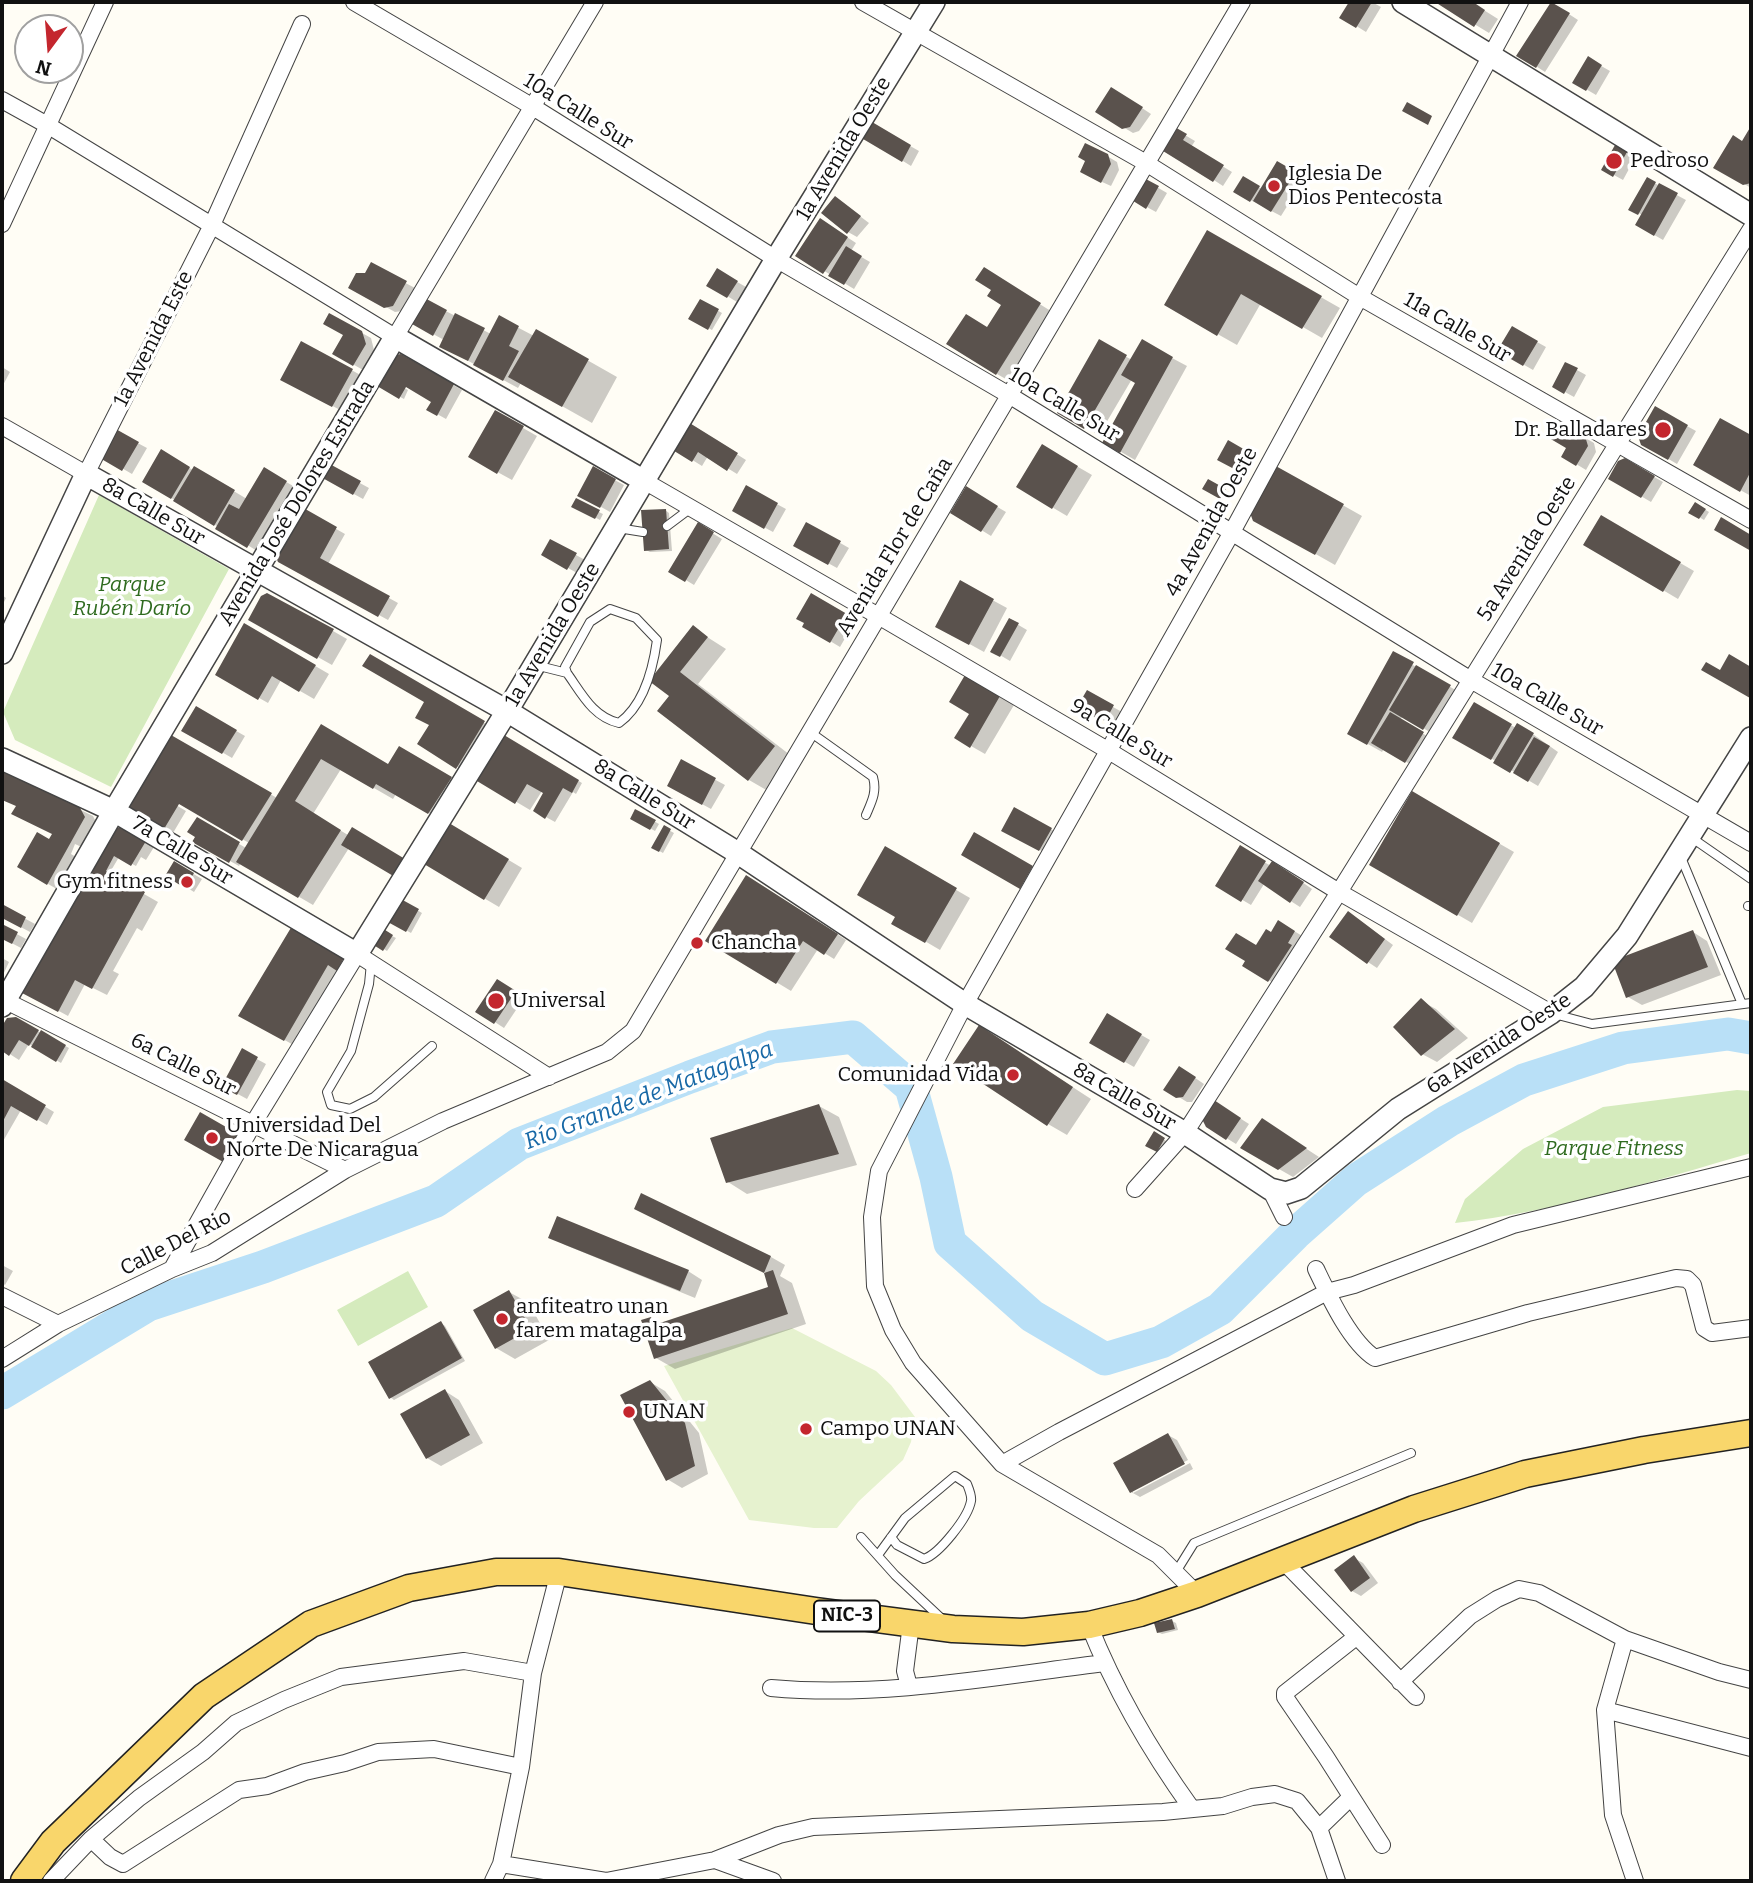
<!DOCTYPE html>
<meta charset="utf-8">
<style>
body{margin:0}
#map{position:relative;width:1753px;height:1883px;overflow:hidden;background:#fffdf5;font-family:Bitter,serif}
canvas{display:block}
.frame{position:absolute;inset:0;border:4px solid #111;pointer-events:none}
.north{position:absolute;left:14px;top:14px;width:70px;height:70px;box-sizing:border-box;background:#fff;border:2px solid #a0a0a0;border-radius:50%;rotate:196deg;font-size:19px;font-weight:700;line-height:28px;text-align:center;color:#111}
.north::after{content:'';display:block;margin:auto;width:24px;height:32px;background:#c4262e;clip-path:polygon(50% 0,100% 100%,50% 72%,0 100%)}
</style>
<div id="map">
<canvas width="1753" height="1883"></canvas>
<div class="frame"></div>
<div class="north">N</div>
</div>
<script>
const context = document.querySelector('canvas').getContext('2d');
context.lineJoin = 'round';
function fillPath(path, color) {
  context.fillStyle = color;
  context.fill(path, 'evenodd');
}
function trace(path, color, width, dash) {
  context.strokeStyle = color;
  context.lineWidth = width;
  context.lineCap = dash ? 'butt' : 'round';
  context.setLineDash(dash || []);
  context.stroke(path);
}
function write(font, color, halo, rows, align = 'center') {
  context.font = font + ' Bitter,serif';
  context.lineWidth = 7;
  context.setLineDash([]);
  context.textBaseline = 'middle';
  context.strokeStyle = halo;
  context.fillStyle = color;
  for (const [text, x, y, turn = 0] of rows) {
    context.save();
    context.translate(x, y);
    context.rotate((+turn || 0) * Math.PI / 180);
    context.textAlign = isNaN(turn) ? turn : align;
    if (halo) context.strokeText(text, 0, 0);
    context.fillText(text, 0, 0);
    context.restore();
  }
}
fillPath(new Path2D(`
 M99,495L229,569L111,787L15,740L3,712Z
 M1737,1090L1751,1091V1153C1654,1181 1556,1212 1455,1223L1465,1199L1523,1149L1603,1107Z
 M408,1271L428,1307L358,1346L337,1310Z`), '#d5ebbd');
fillPath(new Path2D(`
 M792,1328L876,1371L891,1385L915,1417L911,1442L903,1460L859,1501L837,1528H814L749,1520L664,1366Z`), '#e6f2cf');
fillPath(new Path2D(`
 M1351,2H1372L1381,7L1366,32L1342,17Z
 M1438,2H1471L1498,19L1489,33Z
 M1552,3L1578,20L1545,72L1519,55Z
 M1589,59L1610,71L1596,95L1574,82Z
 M1121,94L1151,114L1139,131L1133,133L1123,127Z
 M868,122L919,151L911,166L861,135Z
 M1173,128L1195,141L1191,147L1232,172L1223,186L1163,147Z
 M1751,129V188L1716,167L1743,143Z
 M1615,147L1635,158L1623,180L1603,169Z
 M1107,156L1117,162L1119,170L1111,186L1091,177Z
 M1278,163L1304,179L1281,216L1235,192L1243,178L1262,189Z
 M1143,179L1167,193L1156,212L1132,199Z
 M1647,179L1686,200L1663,240L1637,225L1649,219L1637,212Z
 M836,198L869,223L857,237L848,232Z
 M830,226L856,243L851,251L870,262L854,289L798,255Z
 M1208,233L1340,308L1322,338L1261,303L1237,345L1166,305Z
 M371,265L415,288L402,311L395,312L350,287L366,275Z
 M718,271L746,287L737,302L709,285Z
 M998,278L1054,313L1011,382L997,374L988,329L1003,304Z
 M422,299L491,334L500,318L534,336L536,331L617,377L592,423L521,383L518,388L450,351L444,340L413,323Z
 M701,301L722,313L712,330L691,319Z
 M330,315L371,338L374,350L363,370L335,354L345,335Z
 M1512,328L1546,347L1533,370L1500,351Z
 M1100,342L1132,360L1142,342L1187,366L1135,460L1104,442L1137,382L1132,379L1099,435L1059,412Z
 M302,343L366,378L342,411L282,379Z
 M401,355L462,390L446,419L428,409L433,402L427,396L389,379L408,390L404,399L379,386Z
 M1566,364L1586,375L1574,397L1554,386Z
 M2,367L10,372L2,387Z
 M1656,409L1696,431L1677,464L1643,444Z
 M495,412L537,436L512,480L470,457Z
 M1721,420L1751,437V496L1695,465Z
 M1560,423L1594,443L1596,452L1586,470L1563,456L1569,448Z
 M689,424L746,460L737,474L708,456L702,466L673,448Z
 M115,431L147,448L132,474L101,456Z
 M1229,443L1255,458L1246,474L1219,459Z
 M1042,446L1092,475L1067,516L1018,487Z
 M161,452L193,470L195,468L247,499L264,469L300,490L262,554L144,481Z
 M1625,460L1663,482L1651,502L1610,478Z
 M327,465L369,488L363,499L321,476Z
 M1275,467L1362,516L1335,565L1254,519Z
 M594,469L624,485L610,512L580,495Z
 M1208,481L1229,492L1225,499L1205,488Z
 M747,488L786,509L773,532L734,511Z
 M967,489L1006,512L991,536L952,512Z
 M576,501L603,514L600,520L574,506Z
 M1696,504L1709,512L1704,520L1691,512Z
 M301,509L345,534L328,564L398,603L388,620L280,561Z
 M665,510L669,513L672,551L650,552L646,550Z
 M1601,517L1694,571L1678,599L1585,544Z
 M807,524L849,548L837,568L795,545Z
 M699,525L722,539L694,585L671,571Z
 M551,541L585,560L577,573L543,554Z
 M961,583L1007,608L984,652L937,626Z
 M2,595L6,598L2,606Z
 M270,595L347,639L332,665L250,619Z
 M812,595L855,621L840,647L805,626Z
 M1010,620L1027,630L1010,661L993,651Z
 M245,625L329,674L314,699L281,680L268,703L217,674Z
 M693,628L726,649L698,684L794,758L768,791L749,780L671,696Z
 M1394,654L1464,695L1438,737L1403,716L1400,720L1432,739L1415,767L1384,749L1382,752L1350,734Z
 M395,671L498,731V734L582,783L576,794L573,792L555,822L535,811L545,793L542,791L530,810L419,744L430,724L426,701Z
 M965,677L1014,705L985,754L957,738L971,713Z
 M1088,693L1122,712L1117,721L1108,723L1080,707Z
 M1474,704L1516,728L1527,730L1558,752L1538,786L1455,737Z
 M196,708L245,736L232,758L184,730Z
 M321,726L389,766L400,748L465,787L443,821L396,794L393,799L341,769L313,814L348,835L349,848L313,905L241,863L239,866L194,841L197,836V819L246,848L249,843L139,779L165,733L277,798Z
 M682,762L725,785L711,809L669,786Z
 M2,772L93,816L98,826L86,849L75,844L71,854L86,863L67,895L19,867L49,841L54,834L17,806L2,799Z
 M137,782L186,811L173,833L128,806Z
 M1413,794L1514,852L1472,923L1372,865Z
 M1014,809L1060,834L1049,855L1003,830Z
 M636,811L659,824L655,831L632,818Z
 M450,825L522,868L499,907L426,864Z
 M665,828L674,833L663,853L654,848Z
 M123,829L154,847L146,860L141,857L136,866L119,857L109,874L158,902L142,931L137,928L113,971L119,974L107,995L85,984L68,1016L24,992Z
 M1240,848L1271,866L1282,868L1312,889L1300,907L1264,884L1251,905L1217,885Z
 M886,849L970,898L940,950L894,923L898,917Z
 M175,863L202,879L194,892L167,875Z
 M400,900L422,913L411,933L388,920Z
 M2,906L35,924L30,932L2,917Z
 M1358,919L1393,945L1377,968L1368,962Z
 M1279,922L1309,940L1283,989L1244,965L1257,947L1271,934Z
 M295,924L356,960L304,1051L260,1026Z
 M2,926L26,939L21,948L2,938Z
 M831,930L846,940L834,959L818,949L791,991L707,940Z
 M382,931L396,938L387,951L374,943Z
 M1693,932L1707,941L1721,975L1642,1005L1628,997Z
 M2,958L9,962L2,977Z
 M497,981L524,998L504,1028L478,1011Z
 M1421,1001L1436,1009L1468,1038L1437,1062L1422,1054Z
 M1108,1016L1150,1040L1134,1067L1092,1043Z
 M8,1019H16L69,1048L61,1063L29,1044L19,1060L2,1049V1029Z
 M980,1027L1091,1099L1067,1135L1048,1124Z
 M242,1051L266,1064L247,1099L223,1086Z
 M1188,1073L1204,1084L1192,1102H1187L1166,1089Z
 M2,1081L54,1112L47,1125L21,1110L2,1143Z
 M819,1106L839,1117L857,1165L747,1194L728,1182Z
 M1224,1108L1249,1124L1236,1144L1207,1126Z
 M1276,1129L1319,1157L1293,1177L1242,1148Z
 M1154,1134L1168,1142L1162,1153L1148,1145Z
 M651,1216L771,1257L785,1265L780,1276L792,1283L806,1324L675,1369L656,1358L651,1319L661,1325L771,1288L766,1273Z
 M551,1237L688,1271L702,1280L695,1298L565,1245Z
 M2,1265L13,1271L5,1285L2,1283Z
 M509,1292L529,1303L549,1340L515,1359L496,1348Z
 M441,1323L445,1326L465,1361L394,1400L390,1397Z
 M650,1382L665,1391L699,1433L708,1474L682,1488L667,1479Z
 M445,1391L459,1400L483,1443L441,1466L427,1458Z
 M1168,1435L1177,1440L1188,1460L1133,1489V1493L1190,1463L1193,1469L1140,1497L1131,1492Z
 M1354,1558L1363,1563L1378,1583L1361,1596L1352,1591Z
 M1172,1621L1176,1623L1178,1630L1162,1634L1158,1632Z`), '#0003');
trace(new Path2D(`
 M2,1393L148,1305L263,1267L436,1201L519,1144L690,1077L772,1047L853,1037L911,1087L936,1177L950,1243L1032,1316L1105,1359L1161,1342L1220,1309L1295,1234L1356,1180L1448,1121L1524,1080L1623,1048L1728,1034L1751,1038`), '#b9e0f7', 33);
fillPath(new Path2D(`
 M1349,2H1372L1356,28L1339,18Z
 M1435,2H1473L1485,10L1474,27Z
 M1551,2L1570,13L1536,68L1516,56Z
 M1588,56L1602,65L1586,91L1572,83Z
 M1111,87L1143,107L1130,127L1122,129L1095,112Z
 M1407,102L1432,116L1428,125L1402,111Z
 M867,119L911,145L902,162L858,136Z
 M1173,126L1187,134L1183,140L1224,165L1213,182L1163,151Z
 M1751,126V183L1743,185L1713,168L1733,135L1742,141Z
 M1085,143L1108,154L1111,164L1101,183L1080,172L1085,161L1078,157Z
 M1615,145L1627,152L1613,177L1601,170Z
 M1277,161L1296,172L1271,212L1253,201Z
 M1243,176L1260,186L1250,202L1233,192Z
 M1142,177L1159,186L1146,209L1130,199Z
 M1647,177L1656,182L1638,215L1628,210Z
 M1659,183L1678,193L1654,236L1635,225Z
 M835,196L861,216L847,234L821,213Z
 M820,218L848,237L823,274L795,256Z
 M1207,230L1322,296L1302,329L1241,294L1217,336L1164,305Z
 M846,246L862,256L844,285L828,276Z
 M371,262L407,281L393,306L384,308L348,288L356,273H365Z
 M984,267L1041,303L996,375L946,344L966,314L987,327L1001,305L987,296L991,290L975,280Z
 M717,268L738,281L727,298L706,286Z
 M421,296L447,310L433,336L412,324Z
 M700,299L719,309L708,330L688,319Z
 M329,313L362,331L366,344L353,366L332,354L343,335L323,324Z
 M455,313L485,328L468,361L439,347Z
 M499,315L519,326L509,346L519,351L503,381L473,365Z
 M1512,326L1538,341L1523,366L1497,351Z
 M536,329L589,359L562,407L508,377Z
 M1099,339L1127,355L1084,429L1057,413Z
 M1142,339L1173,357L1120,453L1102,443L1135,383L1121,375Z
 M301,341L353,369L332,407L280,380Z
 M401,354L454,384L437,416L426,410L431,402L406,387L399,399L377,386L394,355Z
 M1565,362L1578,368L1564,394L1552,387Z
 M1655,406L1688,425L1668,460L1641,445L1638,436Z
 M495,410L524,426L497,474L468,457Z
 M1720,418L1751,435V471L1740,492L1693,465Z
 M1560,421L1585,436L1588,446L1576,466L1561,457L1566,448L1549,438Z
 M688,422L738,453L727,471L698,452L692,462L671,449Z
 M114,428L139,442L122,471L98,457Z
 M1228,440L1247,451L1236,470L1217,460Z
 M1042,444L1078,466L1052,509L1016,487Z
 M161,449L190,467L171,499L142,482Z
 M1625,458L1655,476L1641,498L1608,479L1618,461Z
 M326,462L361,481L353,495L319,476Z
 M1274,465L1344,504L1315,555L1253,521L1249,510Z
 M194,466L235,490L214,526L173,501Z
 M593,466L616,479L600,508L577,496Z
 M264,467L287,481L247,548L215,529L229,504L239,509Z
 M1208,479L1226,489L1220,499L1202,489Z
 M746,485L778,503L764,529L732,511Z
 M966,486L998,506L981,532L950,513Z
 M576,498L600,510L595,519L571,507Z
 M1695,502L1706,509L1699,519L1688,513Z
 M300,506L337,527L320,558L390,596L378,617L278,562L275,555Z
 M666,509L669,549L644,551L641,510Z
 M1601,515L1681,562L1663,592L1583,545Z
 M1721,517L1751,535V551L1714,530Z
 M698,522L714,532L685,582L668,572Z
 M806,522L841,541L828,565L793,546Z
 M550,539L577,553L567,570L541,555Z
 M960,580L994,599L969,645L935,627Z
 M267,593L334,629L317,659L248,620L261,596Z
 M811,593L847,614L830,643L802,627L804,623L796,619Z
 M1009,618L1019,623L1000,657L990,652Z
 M244,623L316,665L299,692L272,676L258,700L215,675Z
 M693,625L708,637L680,672L775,746L748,781L657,711L669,696L649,681Z
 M1393,651L1414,662L1367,745L1347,734Z
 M370,654L485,721L456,769L417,744L429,725L415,718L424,702L362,666Z
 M1729,654L1751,667L1750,698L1701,670L1706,662L1720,670Z
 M1416,665L1451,685L1423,730L1389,710Z
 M965,675L1000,696L970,748L954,738L969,714L949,702Z
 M1087,690L1114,705L1108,716L1097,719L1077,707Z
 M1474,702L1512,724L1491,760L1452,738Z
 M196,706L237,730L222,754L181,731Z
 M1390,712L1424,732L1405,763L1371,743Z
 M1517,723L1534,733L1510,773L1493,763Z
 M321,724L388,764L399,746L452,777L428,814L376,784L373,789L321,759L295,801L341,830L298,898L236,862Z
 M164,731L272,793L242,841L179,804L164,829L126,807Z
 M499,732L579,780L572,793L563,788L545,819L533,811L543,793L527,784L515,804L472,778Z
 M1534,737L1550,746L1528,782L1513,773Z
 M681,759L716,778L702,805L667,786Z
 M2,770L79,806L85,817L47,885L17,867L37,832L49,839L52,834L11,814L16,806L2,800Z
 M1412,791L1500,843L1457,916L1369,865Z
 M1014,807L1052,828L1039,851L1001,831Z
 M635,809L656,820L650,830L630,819Z
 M197,817L240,842L229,863L192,842L195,837L187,832Z
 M449,823L509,859L484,900L424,864Z
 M664,825L671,829L659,852L651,848Z
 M123,827L146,841L131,866L114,856L106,871L145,892L92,989L75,980L58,1012L22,993L114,828Z
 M352,827L405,859L395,877L341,845Z
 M974,832L1033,866L1020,889L961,855Z
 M1240,845L1266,861L1241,902L1215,886Z
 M885,846L957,888L925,943L891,924L895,917L857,895Z
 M174,861L194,873L185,888L165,876Z
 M1272,861L1304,882L1290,903L1258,881Z
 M746,875L838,934L824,955L803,941L776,984L705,941Z
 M399,898L419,909L406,932L386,921Z
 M2,904L26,917L21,928L2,918Z
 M1348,911L1385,939L1367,964L1329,937Z
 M1278,920L1295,931L1288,943L1292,945L1268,982L1242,966L1245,961L1225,949L1236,933L1256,945L1266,929L1271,932Z
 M295,921L344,958L337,971L328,965L284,1041L238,1016Z
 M2,924L18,932L12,944L2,939Z
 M382,928L393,935L383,951L372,944Z
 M1693,930L1708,967L1626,998L1612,961Z
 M497,979L516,991L494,1024L475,1012Z
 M1421,998L1455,1029L1421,1056L1393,1027Z
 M1107,1013L1142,1034L1124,1063L1089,1043Z
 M16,1017L39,1030L29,1046L19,1040L9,1056L2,1051V1026L7,1018Z
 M979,1025L1073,1087L1047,1126L953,1064Z
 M41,1030L66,1045L56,1062L31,1047Z
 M242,1048L258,1057L237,1095L221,1087Z
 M1179,1066L1196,1077L1183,1097L1176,1098L1163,1090Z
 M2,1079L46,1105L37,1121L11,1106L2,1123Z
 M1214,1100L1241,1118L1226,1140L1206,1127L1202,1119Z
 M819,1104L839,1154L726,1183L710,1138Z
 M200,1112L240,1135L225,1163L184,1140Z
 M1262,1118L1307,1148L1278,1170L1240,1148Z
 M1154,1131L1165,1138L1157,1152L1145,1146Z
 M641,1193L771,1256L764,1273L773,1270L788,1314L654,1359L641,1320L651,1317L654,1325L768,1287L764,1273L634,1209Z
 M557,1216L689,1270L680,1291L548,1238Z
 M509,1290L531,1329L495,1349L473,1310Z
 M441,1321L462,1358L389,1399L368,1362Z
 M650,1380L685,1423L695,1466L666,1481L620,1395Z
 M445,1389L470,1435L426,1459L400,1414Z
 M1168,1433L1185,1464L1130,1493L1113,1463Z
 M1354,1555L1370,1578L1351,1592L1334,1570Z
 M1172,1619L1175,1629L1157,1633L1154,1623Z`), '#5a524d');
const service = new Path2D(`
 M667,526L691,508
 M618,528L643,532
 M535,665L567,673C582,694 593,717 619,723C644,705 653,669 657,640L636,618L610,609L590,622L565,667L567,673
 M810,732L873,777C877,792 872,801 866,815
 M1692,838L1751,879
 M1680,855L1742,1004
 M1748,906H1751
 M371,963L369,984L351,1051L327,1092L331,1105L350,1109L374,1097L432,1046
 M1554,1014L1592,1024L1751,1003
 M861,1537L895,1575L943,1620
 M878,1555L905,1518L955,1476L967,1484C969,1489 972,1496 971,1501C968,1518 939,1554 924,1559L897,1545L891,1537
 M1176,1572L1194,1543L1411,1453`);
const minor = new Path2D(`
 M354,2L533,107L776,259L1009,395L1471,680L1751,843
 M863,2L1146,163L1358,296L1751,520
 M2,100L49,126L395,337L595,2
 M2,224L105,2
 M2,426L86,474L212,225L302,24
 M646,482L887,621L1109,751L1339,892L1551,1013
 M2,999L345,1170
 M1135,1189L1185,1133L1339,892L1751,229
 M1270,1189L1284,1217
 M172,1269L253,1124L357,954L549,1077
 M1316,1269C1329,1296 1350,1342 1375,1358L1528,1313L1676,1278L1687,1279L1693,1285L1704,1328L1712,1333L1751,1328
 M2,1296L58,1324
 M2,1359L58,1324L172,1269L212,1253L345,1170L443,1121L607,1052L633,1031L1242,2
 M1002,1464L1059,1432L1327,1292L1354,1285L1513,1225L1751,1167
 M1284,1562L1416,1697
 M1197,1594L1158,1555L1002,1464L913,1363L893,1330L875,1286L872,1217L879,1171L965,1004L1232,532L1520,2
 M1089,1625C1115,1690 1151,1752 1192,1809
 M1356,1637L1285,1693V1697L1326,1757L1382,1845
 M1625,1639L1605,1710L1613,1815L1635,1881
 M1400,1682L1470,1616L1497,1599L1519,1589L1539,1593L1625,1639L1719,1672L1751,1680
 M909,1686L905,1671L911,1624
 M771,1688C881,1698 994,1677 1104,1663
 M1605,1710L1751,1748
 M1319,1828L1351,1797
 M91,1839L110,1857L123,1864L239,1790L267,1786L305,1772L345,1763L378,1752L434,1749L521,1767
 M715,1860L773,1881
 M501,1864L606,1881L715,1860L779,1835L813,1827L1163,1812L1223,1806L1252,1797L1275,1794L1297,1801L1319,1828L1337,1881
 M51,1881L91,1839L139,1798L203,1752L236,1723L284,1700L341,1677L464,1661L533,1673
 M493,1881L501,1864L521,1767L533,1673L559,1572`);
const tertiary = new Path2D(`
 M1403,2L1751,215
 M2,653L86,474L507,711L738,853L965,1004L1185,1133L1270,1189L1286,1193L1301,1188L1398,1109L1551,1013L1584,987L1627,936L1751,738
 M2,759L114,811L357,954L507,711L776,259L934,2
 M2,1006L114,811L395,337L646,482`);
const primary = new Path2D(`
 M24,1881L53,1842L204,1696L311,1624L409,1588L496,1572H559L816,1611L953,1629L1023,1632L1089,1625L1140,1613L1197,1594L1414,1509L1525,1474L1644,1450L1751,1433`);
trace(service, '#444', 10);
trace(minor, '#444', 18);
trace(tertiary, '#444', 24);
trace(primary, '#222', 29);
trace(service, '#fff', 8);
trace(minor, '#fff', 16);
trace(tertiary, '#fff', 21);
trace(primary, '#f9d66b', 26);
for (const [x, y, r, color] of [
 [1614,161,9,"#c4262e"],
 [1274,186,7,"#c4262e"],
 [1663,430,9,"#c4262e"],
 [187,882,7,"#c4262e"],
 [697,943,7,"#c4262e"],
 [496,1001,9,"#c4262e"],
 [1013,1075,7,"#c4262e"],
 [212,1138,7,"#c4262e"],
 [502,1319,7,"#c4262e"],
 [629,1412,7,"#c4262e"],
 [806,1429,7,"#c4262e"]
]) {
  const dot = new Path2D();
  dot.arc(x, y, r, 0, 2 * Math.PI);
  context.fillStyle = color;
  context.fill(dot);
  trace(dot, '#fff', 2.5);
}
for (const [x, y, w] of [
 [847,1616,66]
]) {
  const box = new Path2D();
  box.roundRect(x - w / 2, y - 15.5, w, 31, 5);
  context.fillStyle = '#fff';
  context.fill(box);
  trace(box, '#111', 2);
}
write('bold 19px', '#111', null, [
 ["NIC-3",847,1616]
]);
write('21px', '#111', '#fff', [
 ["10a Calle Sur",578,112,32],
 ["1a Avenida Oeste",844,149,-59],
 ["11a Calle Sur",1457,328,30],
 ["1a Avenida Este",154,339,-63],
 ["10a Calle Sur",1064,405,31],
 ["Avenida José Dolores Estrada",297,503,-59],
 ["8a Calle Sur",153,512,30],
 ["4a Avenida Oeste",1212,522,-61],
 ["Avenida Flor de Caña",895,547,-59],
 ["5a Avenida Oeste",1527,549,-58],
 ["1a Avenida Oeste",553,635,-59],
 ["10a Calle Sur",1547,700,30],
 ["9a Calle Sur",1121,734,31],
 ["8a Calle Sur",644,795,32],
 ["7a Calle Sur",182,851,31],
 ["6a Avenida Oeste",1499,1044,-33],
 ["6a Calle Sur",183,1065,27],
 ["8a Calle Sur",1124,1097,30],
 ["Calle Del Rio",176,1243,-27]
]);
write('21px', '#111', '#fff', [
 ["Pedroso",1630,161],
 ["Iglesia De",1288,174],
 ["Dios Pentecosta",1288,198],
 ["Dr. Balladares",1647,430,"right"],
 ["Gym fitness",173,882,"right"],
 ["Chancha",711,943],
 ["Universal",512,1001],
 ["Comunidad Vida",999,1075,"right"],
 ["Universidad Del",226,1126],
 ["Norte De Nicaragua",226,1150],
 ["anfiteatro unan",516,1307],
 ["farem matagalpa",516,1331],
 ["UNAN",643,1412],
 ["Campo UNAN",820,1429]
], 'left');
write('italic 21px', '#2f6b1f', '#fff', [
 ["Parque",132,585],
 ["Rubén Darío",132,609],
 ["Parque Fitness",1614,1149]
]);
write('italic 23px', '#1768a6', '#fff', [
 ["Río Grande de Matagalpa",649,1096,-21]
]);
</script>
